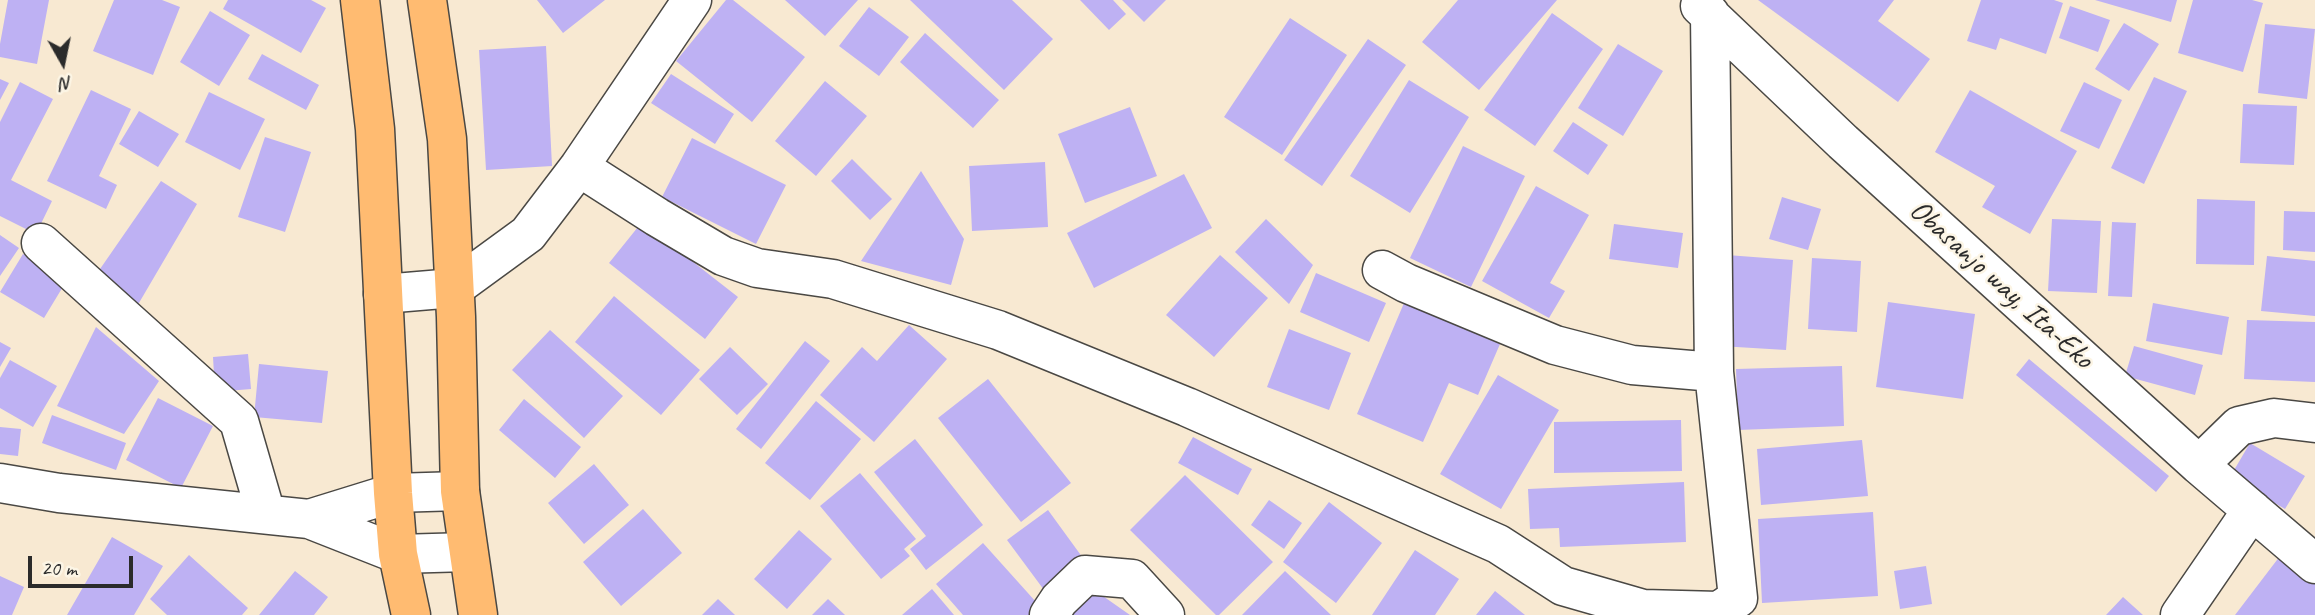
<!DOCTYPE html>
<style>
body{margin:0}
#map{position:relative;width:2315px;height:615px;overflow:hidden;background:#f8e9d2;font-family:Caveat,sans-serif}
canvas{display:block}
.north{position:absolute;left:28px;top:28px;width:70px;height:70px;-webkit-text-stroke:5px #fcf5e5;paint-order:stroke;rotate:171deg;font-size:19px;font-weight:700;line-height:28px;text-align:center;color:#2b2b2b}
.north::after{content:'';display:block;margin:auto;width:24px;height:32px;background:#2b2b2b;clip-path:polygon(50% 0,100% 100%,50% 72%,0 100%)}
.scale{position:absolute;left:28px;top:556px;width:105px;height:32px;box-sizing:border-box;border:4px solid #2b2b2b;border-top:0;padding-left:9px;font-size:21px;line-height:24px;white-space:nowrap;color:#2b2b2b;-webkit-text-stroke:5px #fcf5e5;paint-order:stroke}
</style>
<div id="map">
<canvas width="2315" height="615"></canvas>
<div class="north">N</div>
<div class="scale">20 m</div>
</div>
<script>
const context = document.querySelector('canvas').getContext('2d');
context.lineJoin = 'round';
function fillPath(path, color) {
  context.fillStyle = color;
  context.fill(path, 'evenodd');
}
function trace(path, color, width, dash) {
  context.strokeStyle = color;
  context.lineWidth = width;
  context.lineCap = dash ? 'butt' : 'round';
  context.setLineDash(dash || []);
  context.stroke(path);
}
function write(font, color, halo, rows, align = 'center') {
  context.font = font + ' Caveat,sans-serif';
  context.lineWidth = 5;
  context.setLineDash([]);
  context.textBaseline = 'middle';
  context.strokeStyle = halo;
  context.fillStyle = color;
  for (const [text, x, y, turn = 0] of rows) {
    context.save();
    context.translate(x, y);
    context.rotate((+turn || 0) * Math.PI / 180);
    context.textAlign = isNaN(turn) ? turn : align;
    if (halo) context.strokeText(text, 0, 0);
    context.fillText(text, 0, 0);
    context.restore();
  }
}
fillPath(new Path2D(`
 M8,0H49L37,64L0,57V44Z
 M114,0H162L180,7L153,75L93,51Z
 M228,0H311L326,8L301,53L223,9Z
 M537,0H605L563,33Z
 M726,0H733L805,57L752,122L676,61Z
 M785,0H858L825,36Z
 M910,0H1012L1053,39L1004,90Z
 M1080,0H1113L1126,14L1109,30Z
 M1122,0H1166L1144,22Z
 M1458,0H1557L1479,90L1422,42Z
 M1758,0H1894L1878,21L1930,59L1898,102Z
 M1981,0H2054L2063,3L2046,54L2000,38L1996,50L1967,41Z
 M2095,0H2177L2171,22Z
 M2193,0H2252L2263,3L2243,72L2178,53Z
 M2070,6L2110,20L2098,52L2059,38Z
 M869,7L909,37L879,76L839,46Z
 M210,11L250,35L219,86L180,62Z
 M1552,13L1603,49L1535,146L1484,110Z
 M1290,18L1347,55L1282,155L1224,117Z
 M2124,23L2159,44L2129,91L2095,69Z
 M2265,24L2315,29L2307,99L2258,93Z
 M925,33L999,100L973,128L900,62Z
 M1368,39L1406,65L1322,186L1284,160Z
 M1618,44L1663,71L1623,136L1578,108Z
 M546,46L552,166L486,170L479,50Z
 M262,54L319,85L306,110L248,79Z
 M671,74L734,114L715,144L651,103Z
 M2154,77L2187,91L2144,184L2111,168Z
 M0,79L9,83L0,100Z
 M1409,80L1469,117L1410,213L1350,176Z
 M825,81L867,116L816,176L775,141Z
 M20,82L53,99L11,180L52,201L36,234L0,216V122Z
 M2084,82L2122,100L2099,149L2060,131Z
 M91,90L131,109L99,176L117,185L106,209L47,181Z
 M1970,90L2077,151L2030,234L1982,207L1995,186L1935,152Z
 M209,92L265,119L240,170L185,142Z
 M2243,104L2297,106L2294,165L2240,163Z
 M1130,107L1157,176L1085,203L1058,134Z
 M139,111L179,134L158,167L119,144Z
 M1573,122L1608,145L1588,175L1553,151Z
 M265,137L311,152L285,232L238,217Z
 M692,138L786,185L756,244L662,197Z
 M1463,146L1525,176L1471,287L1410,258Z
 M852,159L892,199L870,220L831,181Z
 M1045,162L1048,227L972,231L969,166Z
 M921,171L964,239L951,285L861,261Z
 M1184,174L1212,228L1094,288L1067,233Z
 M161,181L197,204L136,308L91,282Z
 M1536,186L1589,215L1550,283L1565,291L1549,318L1482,281Z
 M1782,197L1821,209L1808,250L1769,239Z
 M2197,199L2255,201L2254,265L2196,264Z
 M2284,211L2315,212V252L2283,250Z
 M1266,219L1313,265L1289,304L1235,252Z
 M2052,219L2101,221L2097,293L2048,291Z
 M642,222L738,297L705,339L609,263Z
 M2112,222L2136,223L2132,297L2108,296Z
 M1614,224L1683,233L1678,268L1609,259Z
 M0,235L19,248L0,276Z
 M23,254L67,280L44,318L0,292Z
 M1220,255L1268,298L1214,357L1166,315Z
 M1727,255L1793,260L1786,350L1720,346Z
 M2267,256L2315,261V316L2261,311Z
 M1812,258L1861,261L1857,332L1808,329Z
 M1316,273L1386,303L1369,342L1300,312Z
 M614,296L700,370L661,415L575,342Z
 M1888,302L1975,314L1963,399L1876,387Z
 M1404,303L1500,344L1478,395L1449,383L1423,442L1357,414Z
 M2153,303L2229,317L2222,355L2146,341Z
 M2247,320L2315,322V382L2244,379Z
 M909,325L947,359L874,442L820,395L862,347L877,361Z
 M96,327L159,381L124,434L57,406Z
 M1289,329L1351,353L1329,410L1267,387Z
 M550,330L623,396L584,438L512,370Z
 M805,341L830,361L761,449L736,429Z
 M0,342L11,348L0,367Z
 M2134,346L2203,365L2195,395L2125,376Z
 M730,347L768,384L737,415L699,379Z
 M248,354L251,389L215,392L213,357Z
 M2029,359L2169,476L2156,492L2016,375Z
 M10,360L57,386L33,427L0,408V378Z
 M259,364L328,371L322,423L254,417Z
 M1842,366L1844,426L1738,430L1736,369Z
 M1498,375L1559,410L1501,509L1440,474Z
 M988,379L1071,483L1021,522L938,418Z
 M158,398L213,426L181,488L126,460Z
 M524,399L581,447L555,478L499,430Z
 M816,401L861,439L810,500L765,463Z
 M52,415L126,443L116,470L42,443Z
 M1681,420L1682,471L1554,473V422Z
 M0,427L21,429L18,456L0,454Z
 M1193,437L1252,469L1238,495L1178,463Z
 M915,439L983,525L926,570L910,549L926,536L874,472Z
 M1862,440L1868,496L1761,505L1757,449Z
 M2250,443L2305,476L2285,509L2230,477Z
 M594,464L629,505L584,544L548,503Z
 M860,473L916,539L904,549L910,556L881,579L820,506Z
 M1185,475L1273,562L1219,615H1216L1130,530Z
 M1684,482L1686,542L1560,547L1559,528L1530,529L1528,489Z
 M1269,500L1302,523L1284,549L1251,525Z
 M1329,502L1382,543L1336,603L1283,562Z
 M643,509L682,553L621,606L583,562Z
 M1048,510L1088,565L1047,594L1007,540Z
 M1873,512L1878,596L1762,603L1758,519Z
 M799,530L832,559L787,609L754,579Z
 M112,537L163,566L134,615H67Z
 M983,543L1045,612L1042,615H963L936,584Z
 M1415,550L1459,579L1435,615H1372Z
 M189,555L248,608L242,615H167L150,599Z
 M2280,556L2315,582V615H2235Z
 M1926,566L1932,604L1900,609L1894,571Z
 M295,571L328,597L314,615H259Z
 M1285,571L1331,615H1242Z
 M0,576L24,587L12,615H0Z
 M1090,587L1130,615H1070Z
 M932,589L954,615H902Z
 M1495,591L1525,615H1476Z
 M2123,597L2143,615H2106Z
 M718,599L735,615H702Z
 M828,599L845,615H812Z`), '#beb1f3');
const street = new Path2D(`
 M1700,6L1843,142L2199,465L2315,564
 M579,167L657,217L723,256L757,268L833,279L998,330L1187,407L1498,544L1563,586L1643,609L1719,611L1738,598L1714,372L1710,14
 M41,243L239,421L266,514
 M1382,270L1406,283L1555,345L1632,365L1714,372
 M383,294L454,288L528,234L579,167L692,0
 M2199,465L2239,426L2274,418L2315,423
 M0,483L59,493L309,519L398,554L468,552
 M309,519L393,493L460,491
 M1049,615L1059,600L1085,575L1132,579L1165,615
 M2180,615L2252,510`);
const highway = new Path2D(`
 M360,0L375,129L393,493L398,554L411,615
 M427,0L447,139L456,317L460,491L478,615`);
trace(street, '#4a4844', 41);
trace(highway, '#4a4844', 41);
trace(street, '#fff', 38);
trace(highway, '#ffbb71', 38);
write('30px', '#2b2b2b', '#fcf5e5', [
 ["Obasanjo way, Ita-Eko",2001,285,42]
]);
</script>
